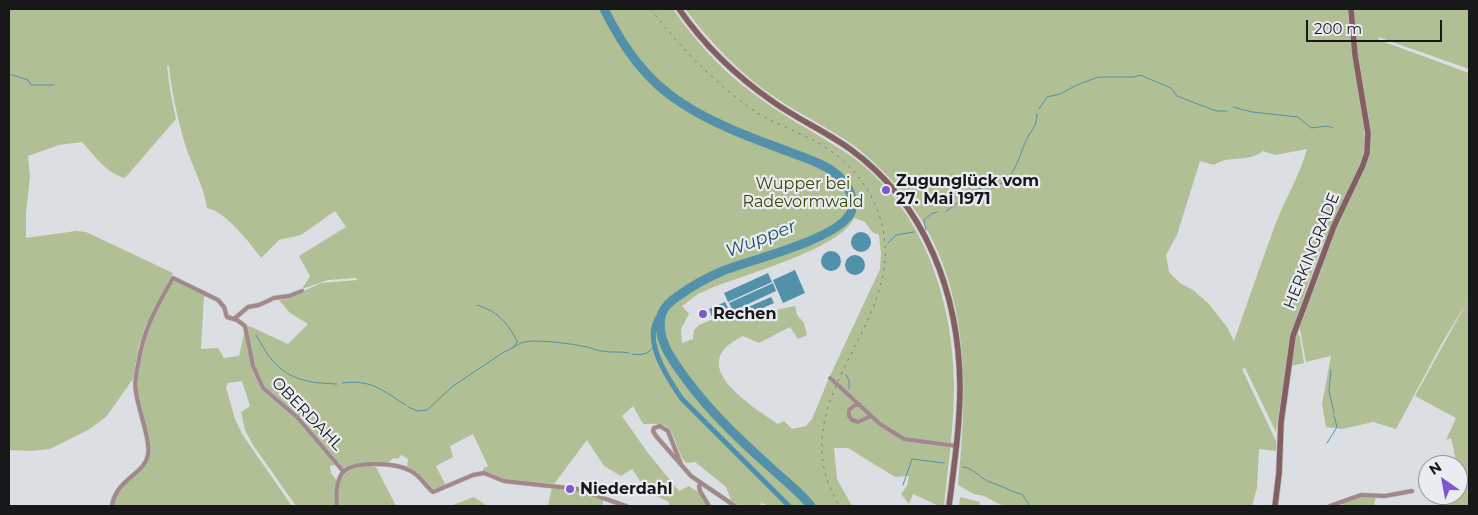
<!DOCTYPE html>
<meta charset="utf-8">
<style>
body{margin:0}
#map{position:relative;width:1478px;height:515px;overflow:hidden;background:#dbdfe4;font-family:Montserrat,sans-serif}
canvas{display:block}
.frame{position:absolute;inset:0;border:10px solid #17181a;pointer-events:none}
.north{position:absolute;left:1418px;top:455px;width:50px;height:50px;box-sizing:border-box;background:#e9ecf1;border:1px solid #95979b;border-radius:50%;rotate:327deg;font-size:14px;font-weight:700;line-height:20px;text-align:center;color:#17181a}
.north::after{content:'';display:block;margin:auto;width:18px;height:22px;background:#7e57d1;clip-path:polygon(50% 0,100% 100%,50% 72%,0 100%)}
.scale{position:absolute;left:1306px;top:20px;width:136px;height:22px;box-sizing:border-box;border:2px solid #17181a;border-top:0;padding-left:6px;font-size:15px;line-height:18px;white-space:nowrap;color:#17181a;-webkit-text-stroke:4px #e9ecf1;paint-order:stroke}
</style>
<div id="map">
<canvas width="1478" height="515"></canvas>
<div class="frame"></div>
<div class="north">N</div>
<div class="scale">200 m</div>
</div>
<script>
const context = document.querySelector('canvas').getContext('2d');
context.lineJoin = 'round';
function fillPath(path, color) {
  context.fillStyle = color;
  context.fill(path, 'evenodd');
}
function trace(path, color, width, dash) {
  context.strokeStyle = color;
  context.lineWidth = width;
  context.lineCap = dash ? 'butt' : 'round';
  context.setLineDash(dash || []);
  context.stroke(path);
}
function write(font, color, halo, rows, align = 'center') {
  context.font = font + ' Montserrat,sans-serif';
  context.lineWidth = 4.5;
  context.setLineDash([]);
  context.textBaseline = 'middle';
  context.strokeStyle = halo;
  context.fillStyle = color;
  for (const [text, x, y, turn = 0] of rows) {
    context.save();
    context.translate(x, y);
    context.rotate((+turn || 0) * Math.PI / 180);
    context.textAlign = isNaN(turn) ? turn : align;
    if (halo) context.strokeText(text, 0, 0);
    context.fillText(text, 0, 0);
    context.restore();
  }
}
fillPath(new Path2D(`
 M9,9H673C694,39 720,69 750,91C779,114 811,130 842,150C920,199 954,298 954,386C954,426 948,466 944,506H937V505L913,494L909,504L901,494L907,486L909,476L895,477L848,448H834L837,479L852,506H769L762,503L759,506H740L731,500L726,487L695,462L686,463C677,454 675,429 664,425C658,423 649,424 643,424L633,406L622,416L648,453L679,491L689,486L704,496L709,506H669V502L648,492L632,469L621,476L604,466L587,440L554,484L509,480L483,472V469L488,466L473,434L450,446L453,457L436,466L446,486L433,490L417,472L407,467L408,459L401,455L398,459L393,458L388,463L369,462L346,468L343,467L294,412L264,388L256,372L247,328L249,326L288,344L308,324L290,313L279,300L286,299L321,283L357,280L356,278L328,280L302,289L310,276L299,256L346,227L335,211L301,235L279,240L261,258C250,243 225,211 207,208C204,188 195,172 188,153C180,130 171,90 169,66L167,65L170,90L176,119L125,178C107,174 94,155 82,142L59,145L28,156L30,177L26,213V238L76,231L86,232L173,273L146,325L139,345L133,379L106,417L88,430L50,449L31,451L9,450ZM854,218L865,222L872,232L879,235L881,254L880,269L829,378L812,419L806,426L792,429L784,421L778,424C750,405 683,364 743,336L759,343L790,327L798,339L807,335L804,323L797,315L795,306L751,315L728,313L699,325L694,330L693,339L682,343L681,329L689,314L682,306L698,294L709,289C742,275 841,249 854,218Z
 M685,9H1469V69L1378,37L1379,40L1469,73V506L1446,505L1438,495H1458V465H1457L1451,438L1446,440L1456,418L1415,396L1467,302L1442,343L1396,429L1373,422L1342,429L1326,427L1322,404L1331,356L1306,362L1299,325L1322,269L1325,254L1340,218L1370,152L1364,126L1365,140L1363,157L1318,255L1300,307L1290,338L1276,432L1245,368L1242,369L1276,441V451L1259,449L1257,488L1252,506H1007L999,504L984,496L974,494L958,485C969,378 970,270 895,184C882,170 869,157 853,145C829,128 801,115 776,98C740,74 711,43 685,9ZM1307,149C1300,174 1287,196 1277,220C1262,260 1248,301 1234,341L1227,327L1208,303L1193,290L1180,283L1169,272L1166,255L1177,235L1200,161L1214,165C1231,154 1244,164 1263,151L1275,155Z
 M173,282H177L204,295L201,349L218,348L224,358L239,356L245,330L253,373L265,393L293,416L336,465L330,466L331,473L337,481L336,506H296L253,445L245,430L241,412L250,406L242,381L228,383L226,387L235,419L242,434L292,506H112L114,497L148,460L150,453L136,390L138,367L150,322Z
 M1297,332L1300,337L1304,363L1291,366Z
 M369,465L376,467L396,506H338C335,478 342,470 369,465Z
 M552,487L573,489L604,499L602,506H548Z
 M1361,496H1376L1374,506H1343V502Z
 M474,497L487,506H451L471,498Z
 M960,497L980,502L979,506H959Z`), '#b1bf94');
fillPath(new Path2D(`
 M851 242a10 10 0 1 1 20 0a10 10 0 1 1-20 0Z
 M821 261a10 10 0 1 1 20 0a10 10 0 1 1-20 0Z
 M845 265a10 10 0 1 1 20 0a10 10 0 1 1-20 0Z
 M795,270L805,293L783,303L773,280Z
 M768,273L772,282L728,302L724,293Z
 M773,283L776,291L733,311L729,303Z
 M771,297L774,303L749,314L746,308Z
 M725,302L729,310L712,317L709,309Z`), '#5390aa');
trace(new Path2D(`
 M9,74L28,80L31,85H54
 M1233,107L1252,112L1298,117L1311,128L1327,126L1333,128
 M1039,109L1047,97L1060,94L1077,85L1098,77H1134L1140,75L1171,88L1177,96L1216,111H1227
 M946,211C962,202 973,183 993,188C1019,176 1017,156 1029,135C1034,127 1037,124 1037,114
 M851,212H854
 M926,230L924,220L931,214L937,212
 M888,243L896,235L914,232
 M477,305C497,311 506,321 516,339L517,342L513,348
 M256,335C261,343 266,354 273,361C290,381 312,383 337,384
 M632,354C642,356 649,354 655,345
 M1331,370L1329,391L1334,413
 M846,375L849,380V389
 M342,383C372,379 381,390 406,405
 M408,407L417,411L427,410L453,386L504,352C510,350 515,346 521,343C534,338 573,344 587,347C592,348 597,351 602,351C611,353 619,351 629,353
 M1327,443L1337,427L1334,416
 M963,467C973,468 977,475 984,479C990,483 997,484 1003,487C1012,491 1012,492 1022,494L1030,506
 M903,485L912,459L944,463`), '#5390aa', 1);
trace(new Path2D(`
 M663,311C638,335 667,377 682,399L789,506`), '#5390aa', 5);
trace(new Path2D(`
 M604,9C623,47 646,81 683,104C712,123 747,136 779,148C796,155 816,160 831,170C840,176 848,185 851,195C854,203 853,212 847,218C828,241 754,259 725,270C708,277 692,286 678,296C672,300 665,306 662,313C654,338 673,361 686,379C710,412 740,440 770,467C784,480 800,492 811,506`), '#5390aa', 9);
const street = new Path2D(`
 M234,319L248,307L259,305L274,298L289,296L302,291
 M841,388L880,424L904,439L957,446
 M860,405H855L849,410V416L852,420L858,422L871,416
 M681,464L668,431L660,426L654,428L653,431L656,436L691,476L735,506
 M701,483L699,486L700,491L709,506
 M112,506C116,479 145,474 148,455C151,440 138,409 136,392C134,383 136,374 138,365C143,330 156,308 173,278L218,300L224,307L227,317L237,320L245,326L253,366L263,388L297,417L344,472
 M337,506C336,496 336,481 343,472C356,460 397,463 411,471C421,476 425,486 433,492L473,475L484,473L504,481L577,489L626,506
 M1330,506L1361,495L1385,496L1412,491`);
const secondary = new Path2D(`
 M679,9C704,45 736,76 772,101C797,119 825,131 850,149C926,204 959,294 960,386C960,426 954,466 949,506
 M1275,506L1279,473L1281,422L1293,336L1334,226L1363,165L1367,153L1368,133L1355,55L1351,9`);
trace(street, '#b8bbc0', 5);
trace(secondary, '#b8bbc0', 7);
trace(street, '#a38889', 4);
trace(secondary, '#855e60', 5.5);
trace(new Path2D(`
 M651,9C680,48 716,84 756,112C772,122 790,129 807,137C835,150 860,173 874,202C921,304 805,372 824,468C826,481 833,494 839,506`), '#7b7d81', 1, [2.5, 5]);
const streetBridge = new Path2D(`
 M830,378L841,388`);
trace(streetBridge, '#b8bbc0', 5, []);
trace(streetBridge, '#a38889', 4);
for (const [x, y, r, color] of [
 [886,190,5,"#7e57d1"],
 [703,314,5,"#7e57d1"],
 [570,489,5,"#7e57d1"]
]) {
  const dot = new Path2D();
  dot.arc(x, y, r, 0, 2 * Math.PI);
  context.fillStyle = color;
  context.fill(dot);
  trace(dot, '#e9ecf1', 2);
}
write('bold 16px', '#17181a', '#e9ecf1', [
 ["Zugunglück vom",896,181],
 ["27. Mai 1971",896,199],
 ["Rechen",713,314],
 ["Niederdahl",580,489]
], 'left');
write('16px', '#384608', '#e9ecf1', [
 ["Wupper bei",803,184],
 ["Radevormwald",803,202]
]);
write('16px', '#17181a', '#e9ecf1', [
 ["HERKINGRADE",1312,251,-68],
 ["OBERDAHL",307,414,46]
]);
write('italic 18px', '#1e5064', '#e9ecf1', [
 ["Wupper",761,239,-21]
]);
</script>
